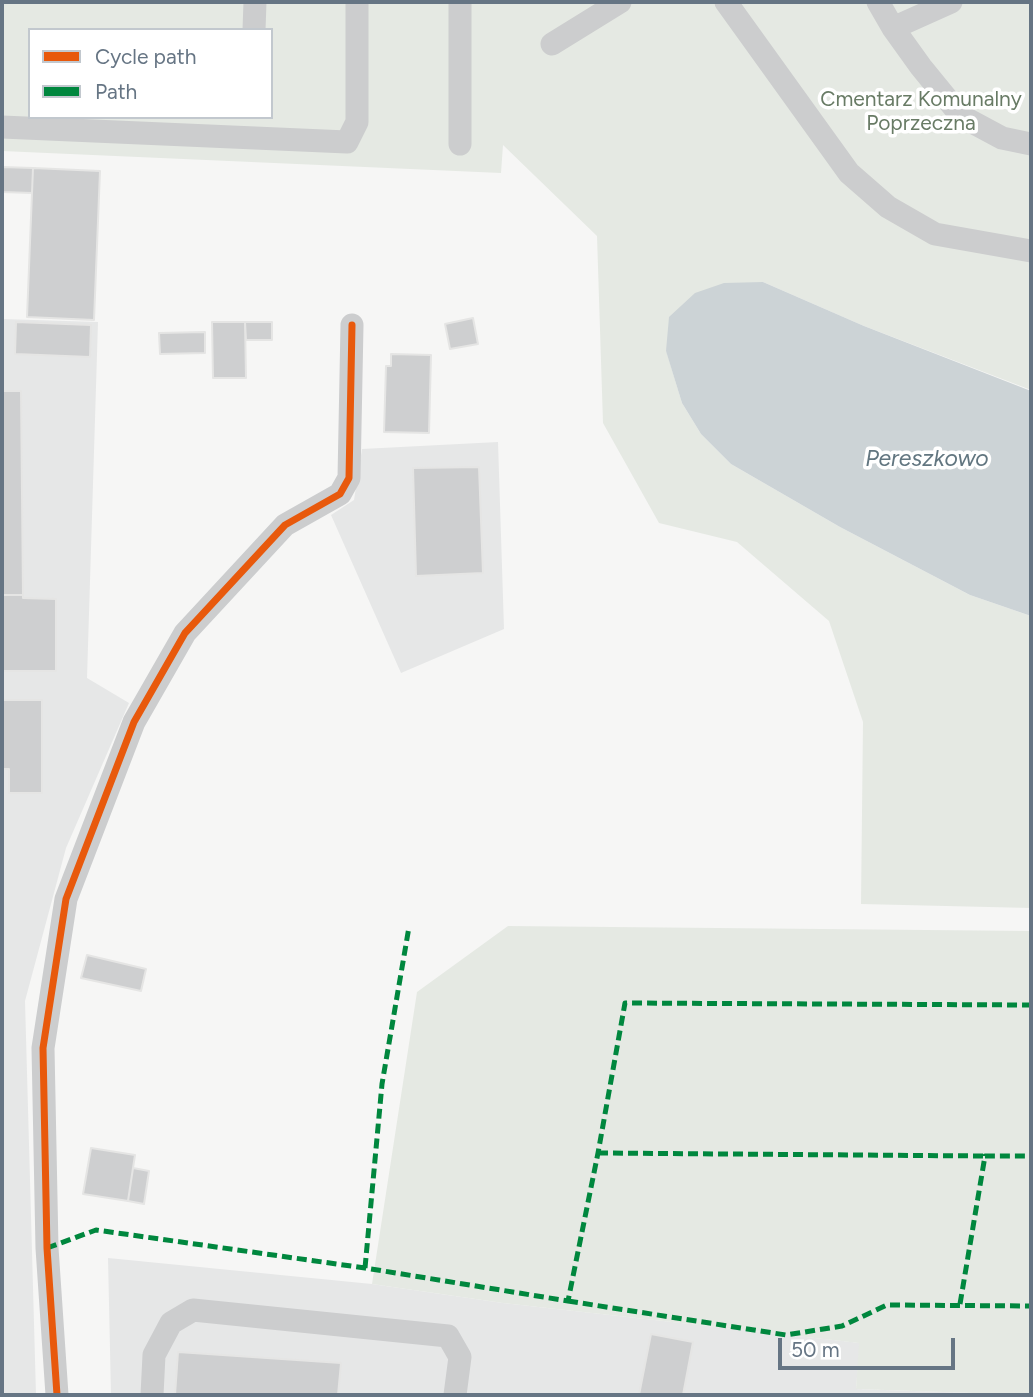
<!DOCTYPE html>
<style>
body{margin:0}
#map{position:relative;width:1033px;height:1397px;overflow:hidden;background:#f6f6f5;font-family:Figtree,sans-serif}
canvas{display:block}
.frame{position:absolute;inset:0;border:4px solid #667584;pointer-events:none}
.legend{position:absolute;left:28px;top:28px;width:245px;height:91px;box-sizing:border-box;background:#fff;border:2px solid #c2c8ce;margin:0;padding:9px 12px;list-style:none;font-size:21px;color:#667584}
.legend li{display:flex;align-items:center;gap:14px;height:35px}
.legend b{width:35px;border:2px solid #c2c8ce}
.scale{position:absolute;left:778px;top:1338px;width:177px;height:32px;box-sizing:border-box;border:4px solid #667584;border-top:0;padding-left:9px;font-size:21px;line-height:24px;white-space:nowrap;color:#667584;-webkit-text-stroke:5px #fff;paint-order:stroke}
</style>
<div id="map">
<canvas width="1033" height="1397"></canvas>
<div class="frame"></div>
<ul class="legend">
<li><b style="height:9px;background:#e8590c"></b>Cycle path</li>
<li><b style="height:9px;background:#00873e"></b>Path</li>
</ul>
<div class="scale">50 m</div>
</div>
<script>
const context = document.querySelector('canvas').getContext('2d');
context.lineJoin = 'round';
function fillPath(path, color) {
  context.fillStyle = color;
  context.fill(path, 'evenodd');
}
function trace(path, color, width, dash) {
  context.strokeStyle = color;
  context.lineWidth = width;
  context.lineCap = dash ? 'butt' : 'round';
  context.setLineDash(dash || []);
  context.stroke(path);
}
function write(font, color, halo, rows, align = 'center') {
  context.font = font + ' Figtree,sans-serif';
  context.lineWidth = 7;
  context.setLineDash([]);
  context.textBaseline = 'middle';
  context.strokeStyle = halo;
  context.fillStyle = color;
  for (const [text, x, y, turn = 0] of rows) {
    context.save();
    context.translate(x, y);
    context.rotate((+turn || 0) * Math.PI / 180);
    context.textAlign = isNaN(turn) ? turn : align;
    if (halo) context.strokeText(text, 0, 0);
    context.fillText(text, 0, 0);
    context.restore();
  }
}
fillPath(new Path2D(`
 M2,319L98,322L87,678L129,703L66,848L25,1001L36,1395H2Z
 M498,442L504,629L401,673L331,515L354,500L362,449Z
 M108,1258L372,1284L503,1303L860,1343L856,1389L1031,1395H111Z`), '#e6e7e7');
fillPath(new Path2D(`
 M2,2H1031V390L864,326L763,282L666,350L682,403L701,434L731,464L840,527L970,595L1031,616V908L861,904L863,722L829,621L737,542L659,523L603,423L597,236L503,145L501,173L2,151ZM30,30H271V117H30Z
 M508,926L1031,931V1395L856,1389L859,1343L503,1303L372,1284L417,992Z`), '#e5e9e3');
fillPath(new Path2D(`
 M763,282L864,326L1031,391V616L970,595L840,527L731,464L701,434L682,403L666,351L669,317L695,293L724,283Z`), '#ccd3d6');
const building = new Path2D(`
 M2,167L33,168L32,193L2,192Z
 M33,168L100,171L94,320L27,317Z
 M473,318L478,344L450,349L445,324Z
 M16,322L91,325L90,357L15,354Z
 M212,322H245L246,378H213Z
 M245,322H272V340H246Z
 M205,332V353L160,354L159,333Z
 M391,354L431,355L429,433L384,432L386,366H391Z
 M2,391H21L23,595H2Z
 M479,467L483,573L416,576L413,468Z
 M2,595H23V598L56,599V671H2Z
 M2,700H42V793H9V769H2Z
 M87,955L146,969L141,991L81,978Z
 M91,1148L135,1155L128,1201L83,1194Z
 M133,1168L149,1171L144,1204L128,1201Z
 M651,1334L693,1342L683,1395H639Z
 M178,1352L341,1363L338,1395H175Z`);
fillPath(building, '#cecfd0');
trace(building, '#e5e5e4', 2);
trace(new Path2D(`
 M726,2L849,173L888,207L935,234L1031,251
 M878,2L893,28L921,67L961,116L1002,138L1031,144
 M893,28L951,2
 M254,30L255,2
 M552,44L620,2
 M2,127L347,142L357,122V2
 M460,144V2
 M57,1395L47,1248L43,1048L66,899L134,722L185,633L285,525L340,494L349,478L352,325
 M152,1395L154,1355L171,1323L193,1310L448,1336L460,1357L455,1395`), '#cccdce', 23);
trace(new Path2D(`
 M598,1153L985,1156
 M47,1248L96,1230L365,1268L568,1301L598,1153L625,1003L1031,1005
 M365,1268L382,1084L409,927
 M568,1301L786,1335L842,1326L887,1305L1031,1306
 M960,1304L985,1156H1031`), '#00873e', 5, [10, 5]);
trace(new Path2D(`
 M57,1395L47,1248L43,1048L66,899L134,722L185,633L285,525L340,494L349,478L352,325`), '#e8590c', 7);
write('21px', '#687b65', '#fff', [
 ["Cmentarz Komunalny",921,100],
 ["Poprzeczna",921,124]
]);
write('italic 23px', '#627680', '#fff', [
 ["Pereszkowo",927,459]
]);
</script>
